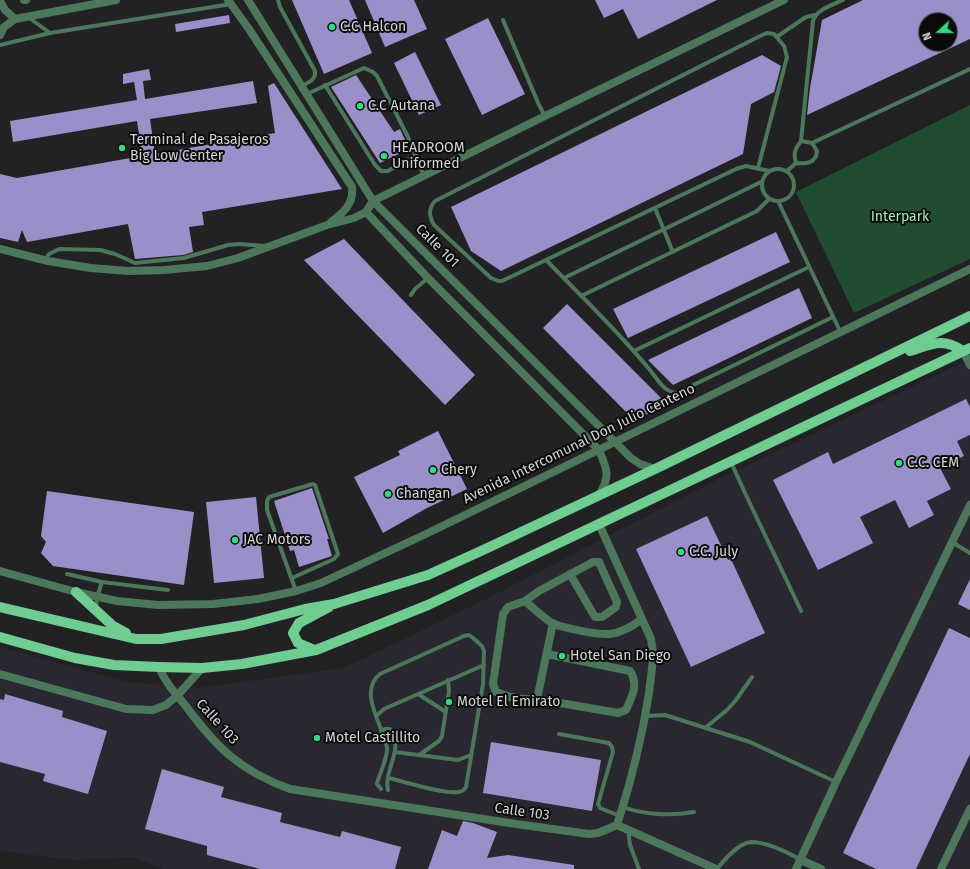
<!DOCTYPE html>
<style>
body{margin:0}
#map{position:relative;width:970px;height:869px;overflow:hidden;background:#222224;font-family:"Fira Sans",sans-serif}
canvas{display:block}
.north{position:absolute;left:918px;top:12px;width:40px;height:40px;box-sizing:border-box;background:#0c0b0c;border:1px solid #5c5b5c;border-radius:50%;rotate:249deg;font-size:11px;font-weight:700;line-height:16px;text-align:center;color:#d4d3d5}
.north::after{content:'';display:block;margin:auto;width:14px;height:18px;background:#35d881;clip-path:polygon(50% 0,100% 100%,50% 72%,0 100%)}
</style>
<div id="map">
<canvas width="970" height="869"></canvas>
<div class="north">N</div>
</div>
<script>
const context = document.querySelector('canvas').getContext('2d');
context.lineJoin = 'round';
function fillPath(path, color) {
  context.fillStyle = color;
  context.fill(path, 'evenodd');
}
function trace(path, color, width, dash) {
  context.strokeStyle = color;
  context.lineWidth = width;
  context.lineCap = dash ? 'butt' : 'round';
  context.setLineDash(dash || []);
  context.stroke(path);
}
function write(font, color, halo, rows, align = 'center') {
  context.font = font + ' "Fira Sans",sans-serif';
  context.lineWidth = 4;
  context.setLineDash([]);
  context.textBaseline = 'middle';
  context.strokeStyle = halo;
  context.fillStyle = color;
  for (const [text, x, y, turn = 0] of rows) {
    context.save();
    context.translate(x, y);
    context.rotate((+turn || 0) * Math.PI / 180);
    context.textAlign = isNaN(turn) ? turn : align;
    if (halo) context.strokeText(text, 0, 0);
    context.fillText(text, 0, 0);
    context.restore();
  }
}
fillPath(new Path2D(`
 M970,359V869H163L133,857L74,860L0,851V647L128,682L197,688L344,668L490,597L713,482Z`), '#292830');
fillPath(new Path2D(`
 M970,105V259L854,313L796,192Z`), '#204d31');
fillPath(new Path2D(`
 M292,0H349L372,53L324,74Z
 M365,0H414L427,29L385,47Z
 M595,0H717L638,39L623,9L604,18Z
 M863,0H970V39L807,115L810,88L822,20ZM926,20H950V44H926Z
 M229,15L230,23L176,32L175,24Z
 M488,18L525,94L482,115L445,39Z
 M415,52L441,105L419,115L394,63Z
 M762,55L781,66L774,92L751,104L743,154L501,271L471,251L451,207Z
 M149,69L151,80L143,81L145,99L253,81L257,103L150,119L155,154L275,133L268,86L274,83L342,189L202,212L204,225L189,227L193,252L183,255L135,259L128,224L27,242L22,230L18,242L0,238V174L17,178L142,156L137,121L13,142L10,121L137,100L134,82L123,84V74Z
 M356,75L394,132L400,129L409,149L380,163L331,87Z
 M776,232L790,262L628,338L613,309Z
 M344,239L475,375L445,405L304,260Z
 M799,288L812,318L673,385L648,360Z
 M567,304L666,403L635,421L543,328Z
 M966,399L970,407V435L957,441L964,456L940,468L951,489L927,501L934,515L909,528L895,500L860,517L873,543L818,570L773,480L828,452L833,464Z
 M438,431L467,489L427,508L383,533L354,477L400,455L398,451Z
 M312,488L329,539H327L332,556L299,567L294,550L290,551L274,501Z
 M47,491L194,512L184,585L53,566L41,553L46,542L41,536Z
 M256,497L264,578L214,583L206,502Z
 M707,516L728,560L731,559L765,633L691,667L636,549Z
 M970,579V610L958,604Z
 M949,628L970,638V754L916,869H876L843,853Z
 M5,694L63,711L62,717L107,731L88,794L43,781L45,774L0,762V699L4,700Z
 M491,742L601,760L592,811L483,793Z
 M162,769L224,787L221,797L282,813L280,822L340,837L342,831L401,847L395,869H260L207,855V846L145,829Z
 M463,821L473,823L497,832L487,858L508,855L574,865V869H428L442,830L457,836Z`), '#9b8fca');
trace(new Path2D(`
 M278,0L280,7L315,71C316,80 309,82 302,86
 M28,17L50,33
 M503,20L539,105L545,116
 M778,36L806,17L815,15
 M0,45L50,33L231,4
 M325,85L375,165L381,171H388L416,155
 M307,94L364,68L373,72L377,76L408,137L424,176
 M801,141L813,21C817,9 832,5 843,0
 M796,163C793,153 795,149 801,141L812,143L970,69
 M758,168L787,57L784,46L774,34L767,33L760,36L435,201C428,209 429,216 434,225L491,278L498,281H502L736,169L746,166L769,171
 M762 185a16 16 0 1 1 32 0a16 16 0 1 1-32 0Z
 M787,171L796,163C807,164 816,163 817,151L812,143
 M778,201L840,331
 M655,208L672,250
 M45,260L49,254L59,249L100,250L115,254L135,263L184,258L228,245L239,244L265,246
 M547,261C582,297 618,331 650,370C657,379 665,393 677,393L833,317
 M564,278L761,182
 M411,295L415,289L428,278
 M581,296L757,211L769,199
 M634,351L809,267
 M731,462C753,512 778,561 801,611
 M952,542L970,553
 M67,574L102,582
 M292,578L334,559L338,554L315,485L313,484L269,497L267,501V510L296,591
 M96,608L97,597L102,582L168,590
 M418,694L446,712
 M376,716L384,709L484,665
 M645,716L665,715L750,742L836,782
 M705,728L727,710L736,700L752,677
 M381,731L385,729H390C405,750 383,770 388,790
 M559,734L609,743L612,747L613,752L598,804L600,808L620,816
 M395,752L458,760L471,755
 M419,755L439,741L442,736L449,691L448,680
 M381,789L377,784C379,774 388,758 387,748C384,727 357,692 380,674L464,636L469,635L473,638L482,646L484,651L483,684L466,787C464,790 462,792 458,792C442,794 406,782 389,778
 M623,807C644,815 672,816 694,812
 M628,829L630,845L639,869
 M717,869C724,860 739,843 751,842C768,842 787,852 801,860`), '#4c775a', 4);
trace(new Path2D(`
 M24,0H26
 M228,0L249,29L352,187C354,204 343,213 331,222
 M248,0L373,201L631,458L640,464L655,469
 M0,1L5,10L15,19
 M0,35L4,27L15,19L116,0
 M366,212L428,278L599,450C607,469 611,476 599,495
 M0,249L48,261L91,268L128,271L164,270L207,266L238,258L327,225L354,218L366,212L373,201L545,116L784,0
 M963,351L970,365
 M0,571L76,592L117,601L158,605L213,604L258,599L296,591L321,583L428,533L970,269
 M570,574L595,617H602L616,607L617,602L599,562H593L539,591L525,601C532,607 547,621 554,624C565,628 597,635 609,634C620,633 633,626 642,619
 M525,601L508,607L503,614L493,684L496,692C509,698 523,700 537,699L553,623
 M159,667C165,682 175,693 185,705C216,747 240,771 290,789L516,824L589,834L598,833L617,825C631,782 642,738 649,693C651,675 655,657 651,639L599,524
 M0,674L126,709L153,710L166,705L177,696L202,668
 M537,699L618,713L626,710C632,696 639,685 630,671L547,654
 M617,825L716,869
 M801,860L821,869
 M796,869L836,782L970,505
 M941,869L970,809`), '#4c775a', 8);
trace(new Path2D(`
 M910,351C932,344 943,337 963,351
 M76,592L113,626L126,633
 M0,607L136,639H161L244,625L305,609L334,604L428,575L481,551L655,469L970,316
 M0,637L75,658L114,665L159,667L202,668L242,664L316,650L428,605L970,348
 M315,650L298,643L293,633L299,623L329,607`), '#6fcd91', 10);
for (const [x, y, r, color] of [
 [332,27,4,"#35d881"],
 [360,106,4,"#35d881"],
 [122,148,4,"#35d881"],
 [384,156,4,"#35d881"],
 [899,463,4,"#35d881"],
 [433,470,4,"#35d881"],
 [388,494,4,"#35d881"],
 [235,540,4,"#35d881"],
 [681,552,4,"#35d881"],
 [562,656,4,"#35d881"],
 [449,702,4,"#35d881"],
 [317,738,4,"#35d881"]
]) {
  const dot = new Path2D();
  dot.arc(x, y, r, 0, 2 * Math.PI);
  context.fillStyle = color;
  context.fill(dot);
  trace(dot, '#0c0b0c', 1.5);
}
write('14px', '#d4d3d5', '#0c0b0c', [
 ["C.C Halcon",340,27],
 ["C.C Autana",368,106],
 ["Terminal de Pasajeros",130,140],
 ["Big Low Center",130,156],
 ["HEADROOM",392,148],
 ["Uniformed",392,164],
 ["C.C. CEM",907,463],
 ["Chery",441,470],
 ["Changan",396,494],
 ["JAC Motors",243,540],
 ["C.C. July",689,552],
 ["Hotel San Diego",570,656],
 ["Motel El Emirato",457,702],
 ["Motel Castillito",325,738]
], 'left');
write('14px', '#96eeb4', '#0c0b0c', [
 ["Interpark",900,217]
]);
write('14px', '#d4d3d5', '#0c0b0c', [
 ["Calle 101",437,246,45],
 ["Avenida Intercomunal Don Julio Centeno",579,444,-26],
 ["Calle 103",217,722,48],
 ["Calle 103",522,812,8]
]);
</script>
